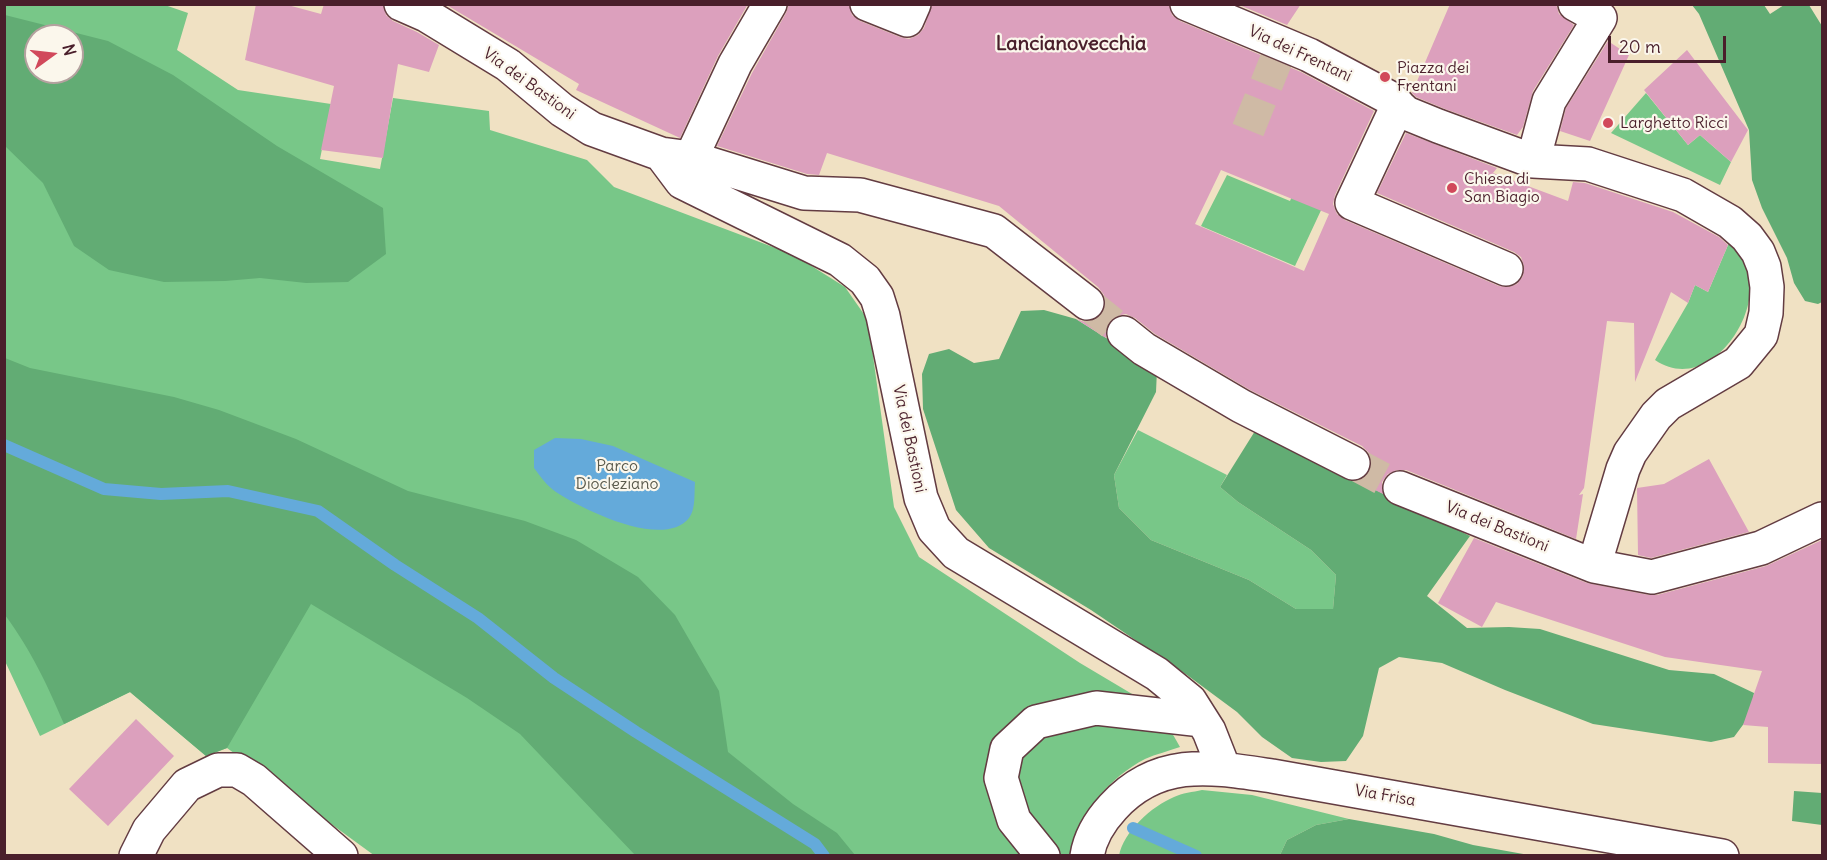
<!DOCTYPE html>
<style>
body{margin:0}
#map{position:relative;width:1827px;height:860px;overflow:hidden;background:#f0e1c3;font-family:Delius,sans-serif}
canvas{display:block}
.frame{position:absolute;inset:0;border:6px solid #4a1f2b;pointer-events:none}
.north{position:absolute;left:24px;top:24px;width:60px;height:60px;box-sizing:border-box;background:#fbf7ec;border:2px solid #b4a19f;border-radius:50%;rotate:75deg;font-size:16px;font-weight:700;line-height:24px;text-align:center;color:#4a1f2b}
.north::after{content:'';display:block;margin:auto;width:21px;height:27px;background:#d1495b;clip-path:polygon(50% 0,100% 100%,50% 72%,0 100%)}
.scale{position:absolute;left:1608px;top:36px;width:118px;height:27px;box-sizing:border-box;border:3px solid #4a1f2b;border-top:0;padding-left:8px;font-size:18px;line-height:21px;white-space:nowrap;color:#4a1f2b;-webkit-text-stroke:4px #fbf7ec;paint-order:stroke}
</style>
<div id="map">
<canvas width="1827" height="860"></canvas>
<div class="frame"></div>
<div class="north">N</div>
<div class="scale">20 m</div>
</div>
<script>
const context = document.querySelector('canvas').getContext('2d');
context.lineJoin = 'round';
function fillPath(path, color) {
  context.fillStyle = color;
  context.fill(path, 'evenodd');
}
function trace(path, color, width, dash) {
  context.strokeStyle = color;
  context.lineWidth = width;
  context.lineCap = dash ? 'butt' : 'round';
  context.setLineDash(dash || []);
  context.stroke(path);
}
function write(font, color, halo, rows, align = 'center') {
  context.font = font + ' Delius,sans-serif';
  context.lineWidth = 4.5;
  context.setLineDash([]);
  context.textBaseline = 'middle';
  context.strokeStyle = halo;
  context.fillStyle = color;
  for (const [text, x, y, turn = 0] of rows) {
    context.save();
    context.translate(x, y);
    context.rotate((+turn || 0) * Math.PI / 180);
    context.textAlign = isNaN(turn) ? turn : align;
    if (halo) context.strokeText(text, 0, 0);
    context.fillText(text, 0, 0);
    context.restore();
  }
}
fillPath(new Path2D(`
 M162,4L188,13L177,50L238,90L331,104L320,159L380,169L393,98L489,111L490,130L587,160L614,187L794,255L845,287L868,320L894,507L919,557L1080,663L1159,710L1180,747C1169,751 1156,754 1145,759C1110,777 1076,816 1070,855L375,856L227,748L206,756L130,692L40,736L4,659V5ZM36,36H72V72H36Z
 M1646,93L1688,145L1700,135L1731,162L1720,185L1611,133Z
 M1227,175L1290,201L1298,182L1330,191L1295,266L1201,226Z
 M1731,238C1739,251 1748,264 1750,280C1755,328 1703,393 1655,360L1688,303L1695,285L1708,292Z
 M1138,430L1227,475L1220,487L1238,502L1311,550L1336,575L1333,609H1296L1249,580L1151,540L1119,508L1114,475Z
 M1202,790L1252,795L1349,819L1316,825L1287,840L1280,855L1119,856C1123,832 1152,806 1174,797C1182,793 1193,792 1202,790Z`), '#78c788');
fillPath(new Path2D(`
 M1692,5H1764L1770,14L1784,5H1809L1822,26V302L1818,304L1805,301L1794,283L1787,258L1762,208L1752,180L1749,130L1699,14Z
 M5,15L108,41L173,75L277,146L383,208L386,254L348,282L306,283L260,278L225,281L164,282L109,270L74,246L43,183L5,146ZM36,36H72V72H36Z
 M1044,310L1076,319L1157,370L1156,392L1114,475L1119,508L1151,540L1249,580L1296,609H1333L1336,575L1311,550L1238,502L1220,487L1255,431L1470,536L1427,596L1467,628L1509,627L1540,629L1669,670L1714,674L1754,693L1751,714L1734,737L1711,742L1593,724L1505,690L1442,663L1399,657L1379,668L1363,736L1346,761L1321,762L1292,758L1262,737L1237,712L1187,675L1091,610L989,548L956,510L923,409L922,374L929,354L949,349L974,363L999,359L1021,311Z
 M5,358L30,368L174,397L219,410L296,439L408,491L525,521L576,540L638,577L675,615L719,691L728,752L793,804L837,833L855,855H635L520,734L467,698L311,604L227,748L206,756L130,692L64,724C46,682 32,652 5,615Z
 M1794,791L1822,793V825L1792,821Z
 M1349,819L1434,834L1473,845L1529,855H1280L1287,840L1316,825Z`), '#62ac74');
fillPath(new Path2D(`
 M555,438L581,439L613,446L695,482C694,493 696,509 689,518C663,550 582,509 556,492C547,486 540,476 534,468V450Z`), '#64aada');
trace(new Path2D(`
 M4,445L104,489L161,494L228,491L318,511L395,565L478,618L554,678L636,732L815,844L824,856
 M1133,828L1196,856`), '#64aada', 12);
fillPath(new Path2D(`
 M256,4H284L321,14L324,4H383L386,15L393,21L417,32L439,45L429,72L398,64L383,158L321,150L334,86L245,60Z
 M445,4H748L718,56L680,138L576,90L579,84Z
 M789,4H849L852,15L860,21L900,37L909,39L918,35L924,28L932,4H1169L1172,15L1180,21L1301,72L1374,111L1335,195L1333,204L1337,214L1345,220L1499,286L1509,287L1517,284L1523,276L1524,266L1521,257L1514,252L1377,193L1406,133L1497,168L1493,173L1568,201L1573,182L1585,183L1673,212L1719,237L1728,245L1708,292L1695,285L1688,303L1671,292L1635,382L1634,323L1607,321L1584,488L1579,495L1583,494L1576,539L1406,470H1397L1388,474L1382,482L1383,494L1357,481L1364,478L1369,472L1372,463L1369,453L1362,446L1250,390L1155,334L1135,318L1126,314L1117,316L1109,322L1106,330V338L1076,319L1085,322L1094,321L1101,315L1105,306L1104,295L1098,287L999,206L827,153L819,175L807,174L717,146L752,73L786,13ZM1221,170L1329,214L1304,271L1195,224Z
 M1237,4H1301L1287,25Z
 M1450,4H1556L1559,14L1574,25L1533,91L1523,127L1517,135L1445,109L1416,97L1412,93Z
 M1608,41L1629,55L1590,141L1560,131L1566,108Z
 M1687,50L1748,130L1731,162L1700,135L1688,145L1644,90Z
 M1709,459L1749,532L1651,558L1638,555L1637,488L1664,484Z
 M1474,538L1587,583L1649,595H1657L1766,566L1822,540V764L1768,763V727L1743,725L1762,671L1665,657L1496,602L1482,627L1438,603Z
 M136,719L174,756L108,826L69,789Z`), '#dca0bd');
trace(new Path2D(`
 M1248,130L1283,43
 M1087,303L1124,333
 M1353,463L1400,488`), '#cfbaa5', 33, [33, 16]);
const minor = new Path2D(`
 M401,4L426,15L508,65L562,110L592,129L661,154L691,158L804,193L860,195L994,231L1087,303
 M867,4L907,20L914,4
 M1187,4L1309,55L1390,98L1406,113L1438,126L1533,161L1588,164L1683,195L1730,222L1747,237L1758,252L1764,267L1767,287L1766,313L1761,335L1738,363L1668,404L1656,416L1630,453L1623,469L1594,566
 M1398,105L1352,203L1506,269
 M661,154L682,182L840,260L865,280L877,297L883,316L921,498L934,529L956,553L1157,674L1190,701L1209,731L1224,769
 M691,158L735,64L770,4
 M1533,161L1549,101L1600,18L1575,4
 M1124,333L1144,349L1241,406L1353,463
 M1400,488L1594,566L1652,577L1761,548L1822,519
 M136,856L149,830L187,785L218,770H237L254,780L341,856
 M1043,856L1014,820L1001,778L1007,749L1036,722L1096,708L1202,720
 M1087,856C1090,837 1100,821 1113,807C1159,757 1211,767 1272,776L1722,856`);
trace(minor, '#633c42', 36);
trace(minor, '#fff', 33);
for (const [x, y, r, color] of [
 [1385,77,6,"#d1495b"],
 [1608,123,6,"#d1495b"],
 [1452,188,6,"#d1495b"]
]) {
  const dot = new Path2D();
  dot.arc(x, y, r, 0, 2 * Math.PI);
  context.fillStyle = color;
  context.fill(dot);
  trace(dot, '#fbf7ec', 2);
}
write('16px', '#4a1f2b', '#fbf7ec', [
 ["Via dei Frentani",1300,54,25],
 ["Via dei Bastioni",529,84,36],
 ["Via dei Bastioni",909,439,78],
 ["Via dei Bastioni",1497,527,22],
 ["Via Frisa",1385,796,10]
]);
write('16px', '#4a1f2b', '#fbf7ec', [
 ["Piazza dei",1397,68],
 ["Frentani",1397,86],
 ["Larghetto Ricci",1620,123],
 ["Chiesa di",1464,179],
 ["San Biagio",1464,197]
], 'left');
write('16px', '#5a5a4c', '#fbf7ec', [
 ["Parco",617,466],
 ["Diocleziano",617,484]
]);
write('bold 20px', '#4a1f2b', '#fbf7ec', [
 ["Lancianovecchia",1071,44]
]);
</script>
